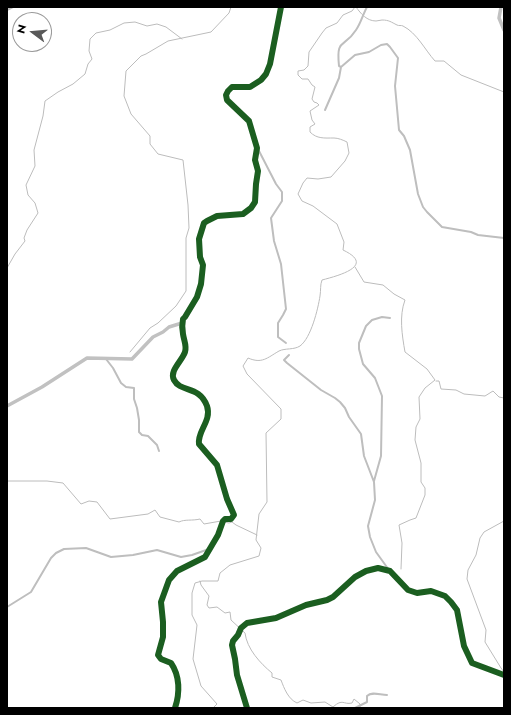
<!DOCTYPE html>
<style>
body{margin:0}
#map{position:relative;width:511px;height:715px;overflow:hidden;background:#fff;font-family:Jost,sans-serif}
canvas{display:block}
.frame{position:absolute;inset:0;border:8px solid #000;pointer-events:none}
.north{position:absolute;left:12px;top:12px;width:40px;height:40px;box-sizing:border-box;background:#fff;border:1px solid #999;border-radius:50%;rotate:286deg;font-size:11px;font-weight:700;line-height:16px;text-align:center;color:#000}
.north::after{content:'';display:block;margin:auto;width:14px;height:18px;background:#595959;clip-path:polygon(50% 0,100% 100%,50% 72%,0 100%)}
</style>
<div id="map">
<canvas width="511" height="715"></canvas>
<div class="frame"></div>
<div class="north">N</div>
</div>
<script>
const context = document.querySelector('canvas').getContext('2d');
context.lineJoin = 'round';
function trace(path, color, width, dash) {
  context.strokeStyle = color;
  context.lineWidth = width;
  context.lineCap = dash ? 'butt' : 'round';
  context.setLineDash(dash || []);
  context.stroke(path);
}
trace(new Path2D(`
 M356,7C361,14 367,21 376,21C378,21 380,20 382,20C389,20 391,22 397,25C399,26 401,25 403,26C417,33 425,50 435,61H444L461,75L504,92
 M355,267L364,282L383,285L394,294L405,300C399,316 402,335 405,352L427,369L435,380L425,388L419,397L420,419L416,427L415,440L421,463V482L425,488V495L416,518L410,520L399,525L402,543L401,569
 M7,268L15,254L25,241L24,238L27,230L38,213L35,203L28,195L26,185L35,166L34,150L43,116L45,101L58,92L73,84L85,74L88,64L92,59L89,51L90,39L96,33L110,30L124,23L135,22L147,26L157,24L166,27L182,39
 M130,352L150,328L158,323L176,306L186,291V238L189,228L188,205L183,160L158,154L150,144V136L131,114L124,96L126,71L141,56L146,54L168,41L211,32L229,13L231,7
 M436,381H439L441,389L456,390L464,394L485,396L493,391L499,397L504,398
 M7,481H47L63,483L81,504L89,501L97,502L110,519L148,514L155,510L160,517L179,522C185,519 192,521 200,519L204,524L221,521
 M504,521L484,532L480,538L476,555L468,570L467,579L486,630L485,642L501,668L504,672
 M224,522L229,523L232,522L236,525L257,535
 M200,581L201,585L209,596L207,605L209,608L217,607L225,613L230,612L231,620L245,633C247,649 260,663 272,673V677L281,680C284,688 288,699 297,703L303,700L311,703L325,702L333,707C343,698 343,705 352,703L354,699L360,704V708
 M213,708L217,704L201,686L193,659L197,625L192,615V593L195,583L202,581H218L220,573L230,565L259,556L261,548L256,540L259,514L267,502L266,433L281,419V409L247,374L243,366L248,358C262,364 267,358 279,351C285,348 294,350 300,346C311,338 318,309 320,296C321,290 320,285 322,280C337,276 377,266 343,250L344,242L337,224L313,206L302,201L298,194L303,183L307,178L318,179L331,177L345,161L349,153L347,142C343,140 338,138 334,138C324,138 317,139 310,132V127L315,124L312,120L310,111L319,105L317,103L314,102L312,99L315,87L312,85L308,79H302L298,75V71L304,70L308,66L309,52L322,33L326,28L337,23L343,15L352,11L355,7`), '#bcbcbc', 1);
trace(new Path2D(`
 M7,10L13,7
 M341,67L339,66C336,37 344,49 356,30C361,23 363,14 367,7
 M325,110L339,78L341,67L355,55L369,52L381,45L387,44L390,47L398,58L395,86L399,130L404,136L410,150L418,194L423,207L427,212L442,227L471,232L478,235L504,238
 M258,149L276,184L282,192V201L271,218L274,241L281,264L286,309L283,315L278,323V337L286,343
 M289,355L284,360L287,363L321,390L335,398L340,402L345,408L349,417L361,434L364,456L374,482L375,500L368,526L370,537L376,552L389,570
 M106,359L113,368L121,383L126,387L134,388V399L137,408L139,420V432L142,435L148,436L157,445L159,451
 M374,481L381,456L382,396L375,378L363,364L359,349V343L366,326L372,320L382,317L390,318
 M7,607L31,592L51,558L56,553L64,549L86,548L111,557L133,555L157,550L181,557L192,555L209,549
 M175,708C180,693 180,676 171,663L161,659L158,655L163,637V622L161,602L169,580L177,571L205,557L218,535L223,521L225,519H231L234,515L227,499L217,465L199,444C197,428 221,413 199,394C191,387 178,389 173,377C174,365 185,359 186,348C186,340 181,333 182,323
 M247,708L237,675L235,659L232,645L233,641L238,635L241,628L247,623L276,618L306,605L327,600L333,597L355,577L366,571L378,568L390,571L408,590L417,593L431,591L445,596L451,602L457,610L464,646L472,663L504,675
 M355,708L367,702V696C372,691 380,695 387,695`), '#bebebe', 2);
trace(new Path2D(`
 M501,7L499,18L504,30
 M7,406L42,387L87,358L132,359L153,337L163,332L169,327L182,323L183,319L185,317L197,297L201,284L203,265L200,257L199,239L204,223L207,221L217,216L243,214L251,208L255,202L256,184L258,171L255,160L257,148L249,121L227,100L226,95L228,91L232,87H250L261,80L266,74L270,64L281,7`), '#c1c1c1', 3.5);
trace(new Path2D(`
 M175,708C180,693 180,676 171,663L161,659L158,655L163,637V622L161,602L169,580L177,571L205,557L218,535L223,521L225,519H231L234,515L227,499L217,465L199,444C197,431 212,421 207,406C199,385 181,393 174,380C169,371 182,361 185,352C187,346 184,341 183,334C182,329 182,324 183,319L185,317L197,297L201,284L203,265L200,257L199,239L204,223L207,221L217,216L243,214L251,208L255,202L256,184L258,171L255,160L257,148L249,121L227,100L226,95L228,91L232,87H250L261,80L266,74L270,64L281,7
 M247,708L237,675L235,659L232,645L233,641L238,635L241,628L247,623L276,618L306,605L327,600L333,597L355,577L366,571L378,568L390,571L408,590L417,593L431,591L445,596L451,602L457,610L464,646L472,663L504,675`), '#1b5e20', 6);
</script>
